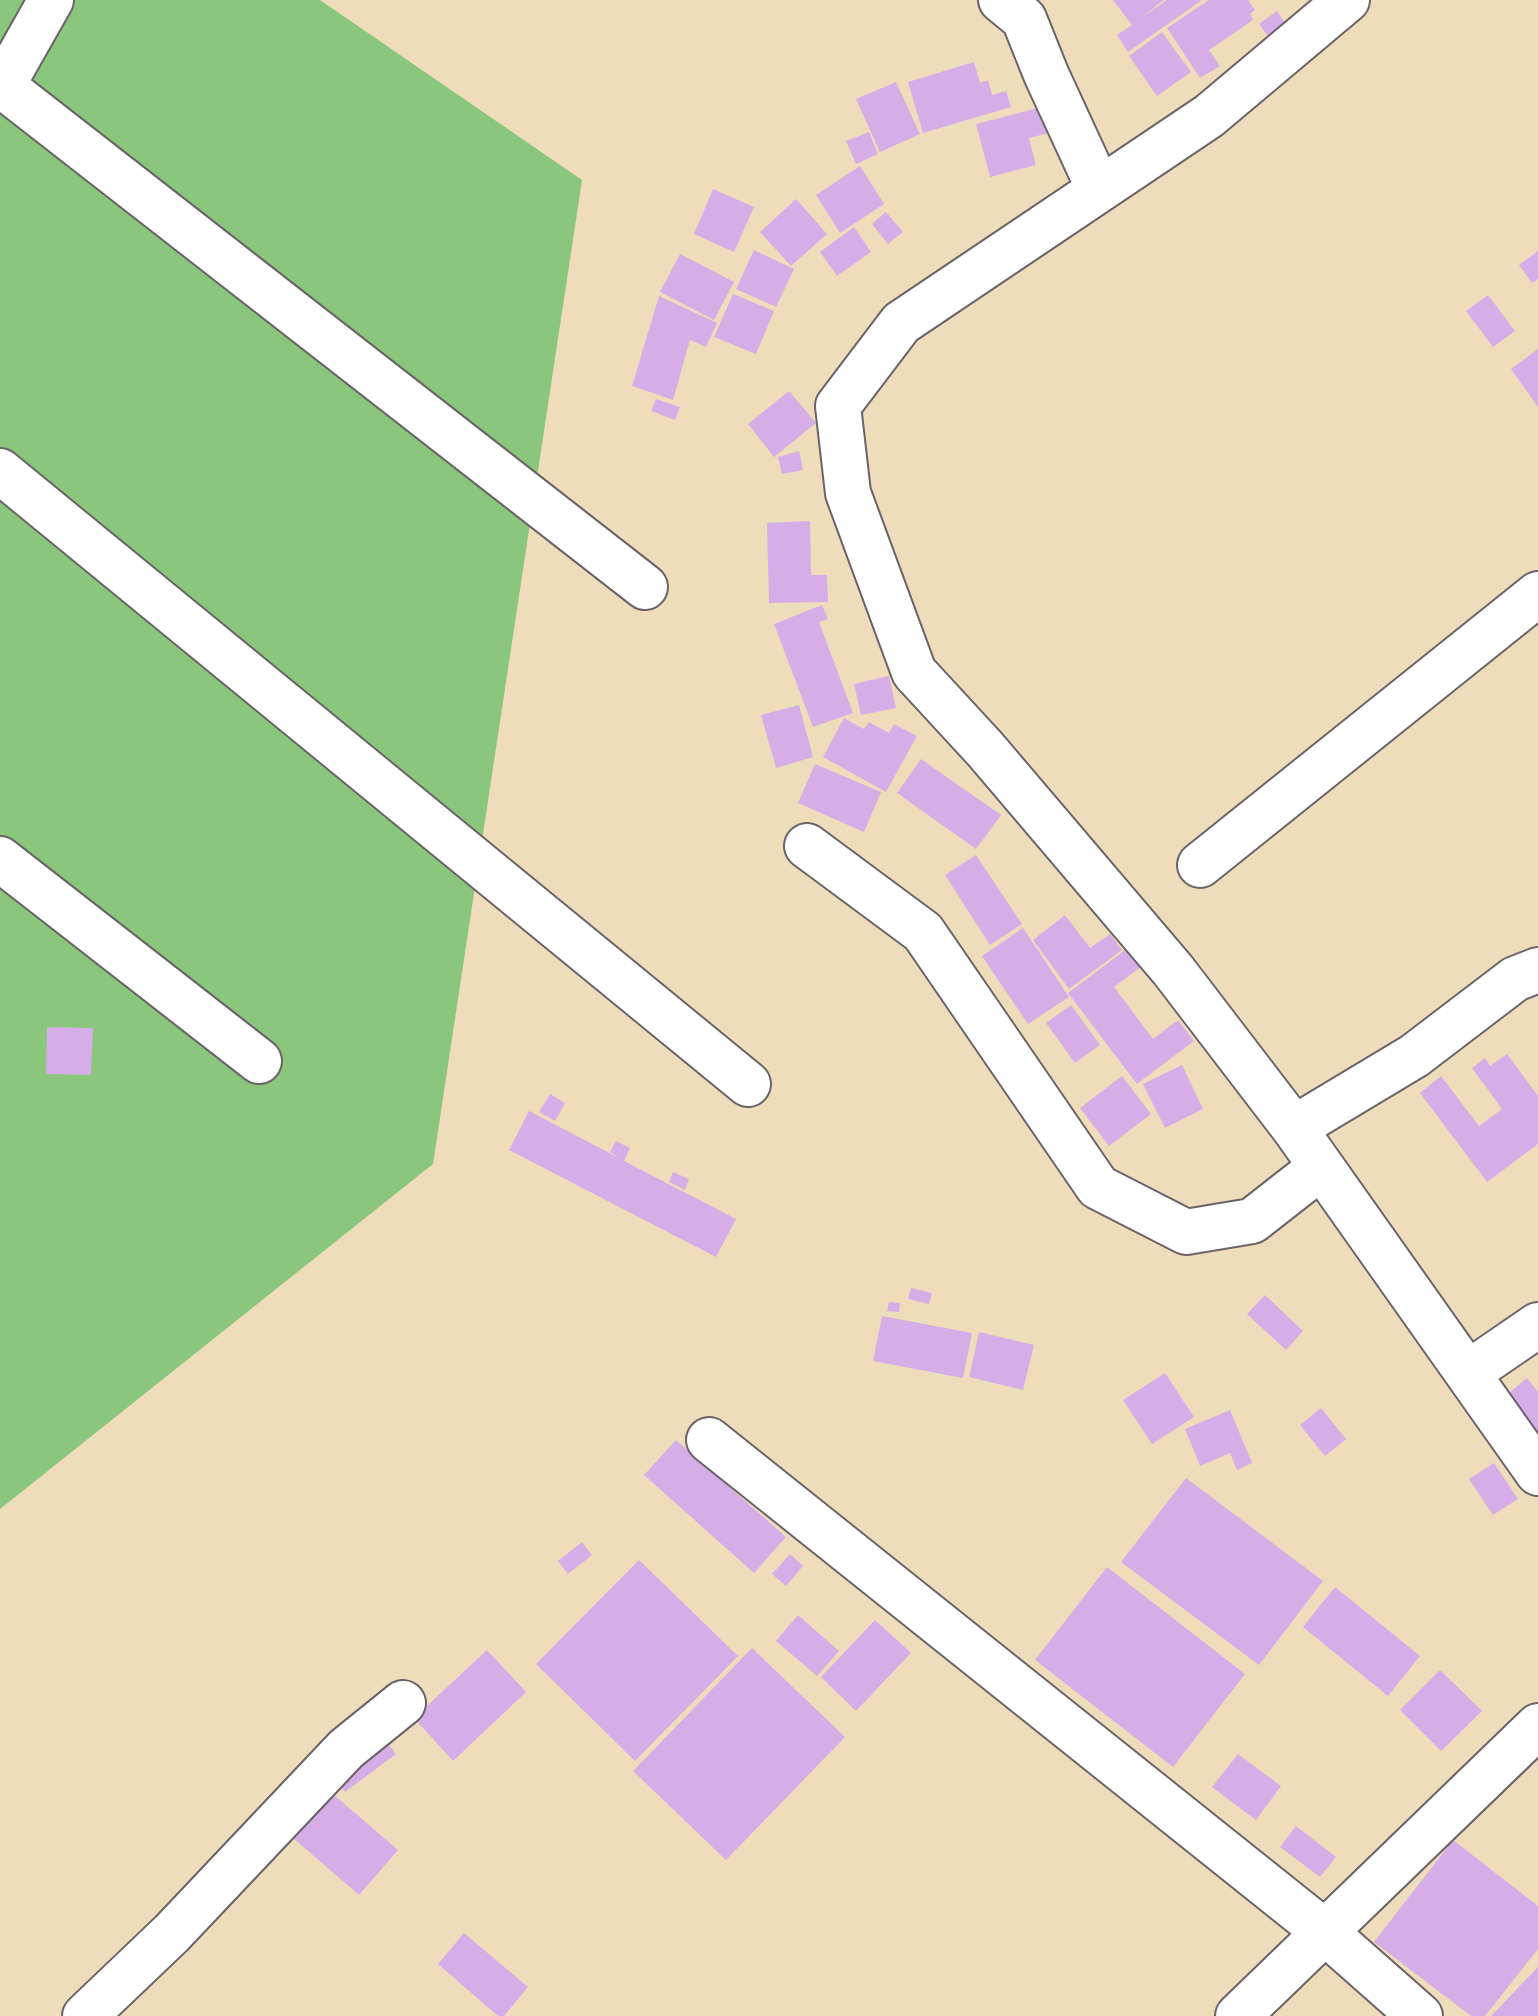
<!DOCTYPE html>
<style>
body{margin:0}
canvas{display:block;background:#efdcbb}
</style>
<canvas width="1538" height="2016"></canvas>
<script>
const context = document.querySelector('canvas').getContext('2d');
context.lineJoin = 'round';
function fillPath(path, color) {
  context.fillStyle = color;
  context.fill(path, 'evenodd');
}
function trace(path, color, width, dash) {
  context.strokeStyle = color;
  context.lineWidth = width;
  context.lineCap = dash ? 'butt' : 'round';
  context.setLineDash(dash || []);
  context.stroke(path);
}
fillPath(new Path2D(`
 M0,0H320L582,180L433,1164L0,1509Z`), '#8ac67c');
fillPath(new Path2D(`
 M1113,0H1164L1138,20L1167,0H1202L1128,52L1117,35L1132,25Z
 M1209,0H1248L1255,10L1250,14L1253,20L1209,50L1220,66L1200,78L1167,28Z
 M1277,11L1290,31L1273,43L1259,24Z
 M1162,32L1191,72L1157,96L1129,56Z
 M974,62L980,83L988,80L992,95L1006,91L1011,107L923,133L908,82Z
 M896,82L920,134L880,152L856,99Z
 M1054,104L1061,130L1029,138L1036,165L990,177L976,124Z
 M869,132L878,154L856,164L846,141Z
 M860,166L884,204L840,233L816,195Z
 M713,189L754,207L734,252L694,234Z
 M796,199L827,234L791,266L760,232Z
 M886,212L903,232L888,244L872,224Z
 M854,227L871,252L837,276L820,252Z
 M754,250L794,269L776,307L736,289Z
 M1538,251V279L1532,283L1519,265Z
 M680,254L734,282L714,320L660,292Z
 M733,294L774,311L756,354L714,337Z
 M1488,295L1515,331L1493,347L1466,311Z
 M659,296L717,323L706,347L690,340L673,400L632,386Z
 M1538,349V407L1511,369Z
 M789,391L816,423L774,457L748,424Z
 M656,399L680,407L675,420L651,411Z
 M799,451L803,470L782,474L778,457Z
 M810,521L811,575H827L828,602L769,603L767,523Z
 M822,605L828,619L819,622L853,713L813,727L774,624Z
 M889,676L896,708L861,715L854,684Z
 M799,705L813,757L776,768L761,715Z
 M844,718L864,729L869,722L889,733L894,724L917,736L886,792L823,757Z
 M921,759L1001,815L976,849L897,793Z
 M815,764L881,792L864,832L798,803Z
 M976,855L1022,924L990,945L945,875Z
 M1065,915L1090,948L1110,934L1122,950L1069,989L1033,940Z
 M1023,928L1069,997L1028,1024L982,956Z
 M1128,948L1142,966L1114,987L1153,1039L1178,1020L1194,1041L1137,1084L1068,993Z
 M1071,1005L1100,1045L1075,1063L1046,1023Z
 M47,1027L93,1028L91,1075L46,1074Z
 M1507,1054L1538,1096V1144L1487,1182L1420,1093L1441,1076L1479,1126L1502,1109L1472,1068L1485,1058L1490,1066Z
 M1182,1065L1203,1109L1165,1128L1143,1084Z
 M1122,1076L1151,1114L1109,1146L1080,1108Z
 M550,1094L565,1103L555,1121L539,1112Z
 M529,1111L621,1159L610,1152L616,1141L630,1148L624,1161L736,1219L716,1257L509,1150Z
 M673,1172L689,1179L685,1190L669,1182Z
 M911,1288L932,1293L929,1304L908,1299Z
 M1265,1295L1303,1331L1286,1350L1247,1314Z
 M889,1302L900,1303L899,1312L887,1311Z
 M882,1316L972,1333L963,1378L873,1361Z
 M979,1332L1034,1345L1023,1390L969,1377Z
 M1165,1373L1194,1417L1152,1444L1123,1400Z
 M1527,1378L1538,1392V1458L1504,1397Z
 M1321,1408L1346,1439L1325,1456L1300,1425Z
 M1230,1410L1252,1463L1237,1470L1230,1453L1200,1466L1185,1429Z
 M676,1440L786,1537L754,1573L644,1475Z
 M1494,1463L1518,1499L1493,1515L1469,1479Z
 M1186,1478L1323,1581L1259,1665L1121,1562Z
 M582,1542L592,1555L568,1574L558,1561Z
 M790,1554L803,1566L786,1586L772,1574Z
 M639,1560L738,1656L635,1761L536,1664Z
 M1107,1567L1245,1674L1173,1767L1035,1660Z
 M1335,1587L1420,1656L1388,1696L1303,1627Z
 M798,1615L839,1651L817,1676L776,1641Z
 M875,1620L911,1653L856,1711L821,1677Z
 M752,1648L845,1737L726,1860L633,1771Z
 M487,1650L526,1692L453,1761L414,1718Z
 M1440,1670L1482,1711L1441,1751L1400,1710Z
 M384,1739L396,1754L345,1792L334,1777Z
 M1238,1754L1281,1786L1256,1820L1212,1787Z
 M333,1794L398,1850L359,1895L293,1838Z
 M1296,1826L1336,1857L1320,1877L1280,1847Z
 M1453,1840L1538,1906V1949L1485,2016H1471L1374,1942Z
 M464,1933L528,1987L504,2016H498L438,1964Z
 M1538,1967V2016H1491Z`), '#d5aee7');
const minor = new Path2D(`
 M1001,0L1024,19L1046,74L1099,189
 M1347,0L1209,116L901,323L838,406L848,493L914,672L985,749L1173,970L1294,1128L1538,1473
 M0,84L645,587
 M0,90L51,0
 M0,471L748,1084
 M807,846L923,932L1098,1187L1186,1232L1252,1221L1321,1167
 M0,859L259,1061
 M1200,865L1538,594
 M1294,1128L1414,1056L1515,979L1538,970
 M1468,1373L1538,1325
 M709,1440L1326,1933L1420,2016
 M85,2016L172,1933L346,1749L403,1703
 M1238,2016L1538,1726`);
trace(minor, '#6a6368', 48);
trace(minor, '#fff', 44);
</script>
